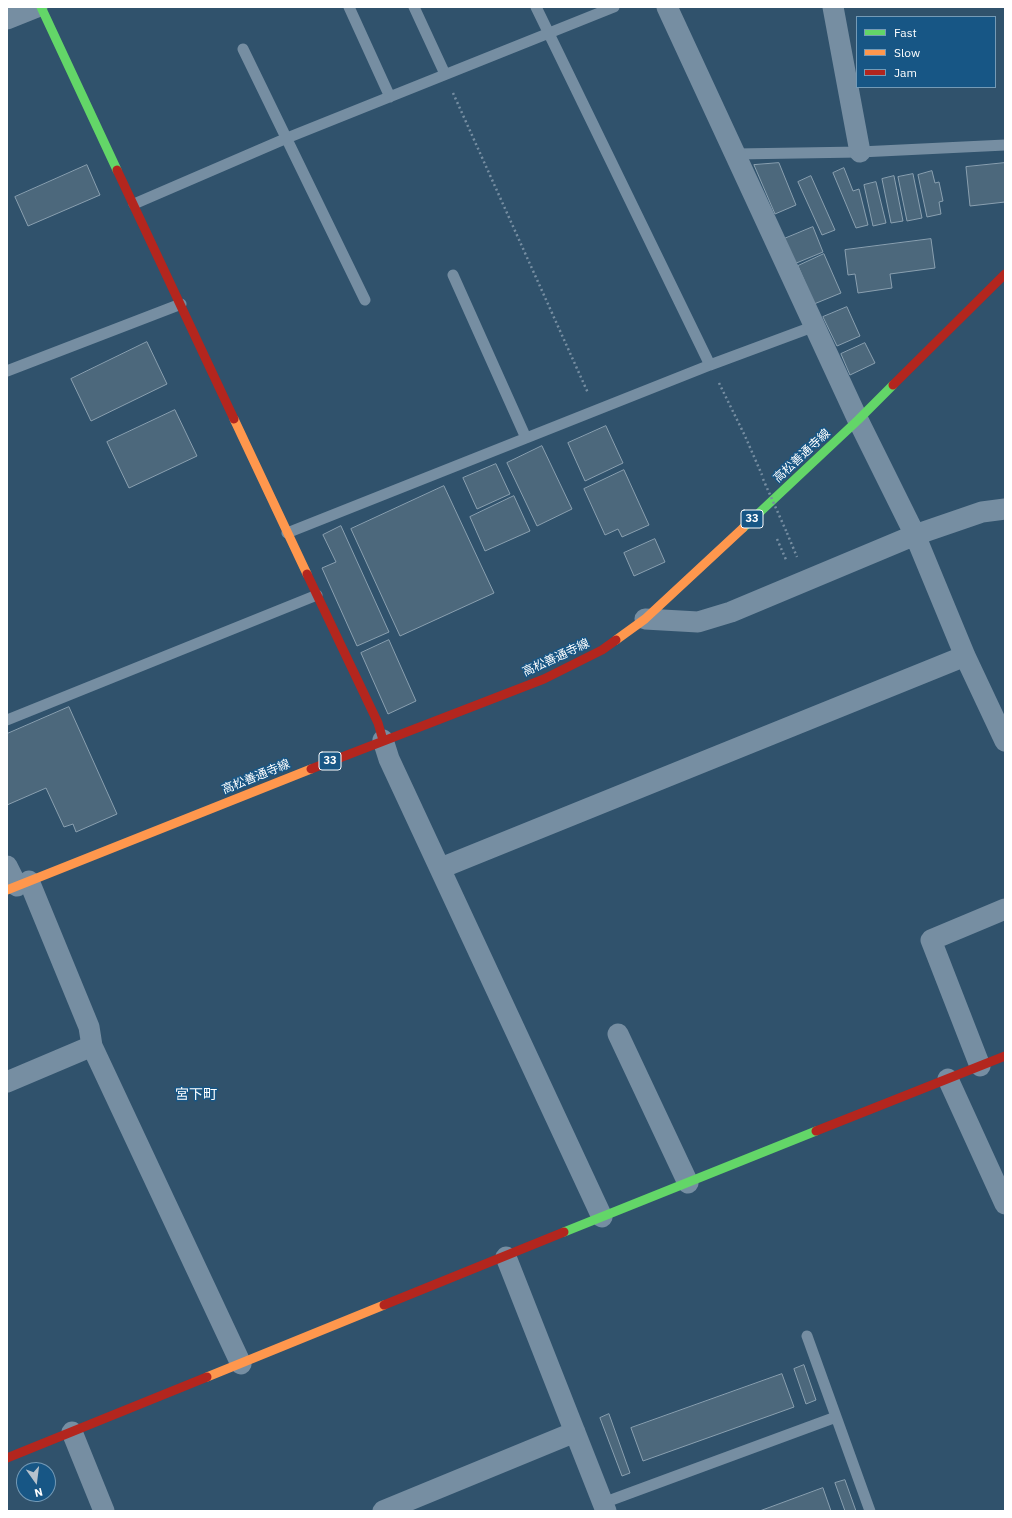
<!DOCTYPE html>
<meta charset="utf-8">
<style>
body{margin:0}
#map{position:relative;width:1012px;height:1518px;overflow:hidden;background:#30526c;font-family:"IBM Plex Sans",sans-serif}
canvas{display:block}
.frame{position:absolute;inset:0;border:8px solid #fff;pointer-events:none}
.legend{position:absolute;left:856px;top:16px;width:140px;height:72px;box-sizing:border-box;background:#175685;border:1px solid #749ab6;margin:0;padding:5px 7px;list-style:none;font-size:12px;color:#fff}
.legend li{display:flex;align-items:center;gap:8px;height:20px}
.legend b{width:20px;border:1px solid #749ab6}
.north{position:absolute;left:16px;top:1462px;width:40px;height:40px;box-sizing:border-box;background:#175685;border:1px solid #749ab6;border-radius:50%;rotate:166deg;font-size:11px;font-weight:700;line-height:16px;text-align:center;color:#fff}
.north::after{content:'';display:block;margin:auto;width:14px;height:18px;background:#b7c2cc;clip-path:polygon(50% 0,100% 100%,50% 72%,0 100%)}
</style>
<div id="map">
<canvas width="1012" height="1518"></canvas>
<div class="frame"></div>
<ul class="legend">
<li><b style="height:5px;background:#63d668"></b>Fast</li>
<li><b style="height:5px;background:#ff974d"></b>Slow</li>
<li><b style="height:5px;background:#b3261e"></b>Jam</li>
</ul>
<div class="north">N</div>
</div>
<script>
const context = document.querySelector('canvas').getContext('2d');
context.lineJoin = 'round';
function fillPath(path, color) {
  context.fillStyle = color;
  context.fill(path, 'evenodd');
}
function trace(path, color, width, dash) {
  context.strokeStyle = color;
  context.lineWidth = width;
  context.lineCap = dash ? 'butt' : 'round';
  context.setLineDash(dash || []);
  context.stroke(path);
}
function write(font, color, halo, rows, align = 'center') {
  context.font = font + ' "IBM Plex Sans","Noto Sans JP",sans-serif';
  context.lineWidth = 3;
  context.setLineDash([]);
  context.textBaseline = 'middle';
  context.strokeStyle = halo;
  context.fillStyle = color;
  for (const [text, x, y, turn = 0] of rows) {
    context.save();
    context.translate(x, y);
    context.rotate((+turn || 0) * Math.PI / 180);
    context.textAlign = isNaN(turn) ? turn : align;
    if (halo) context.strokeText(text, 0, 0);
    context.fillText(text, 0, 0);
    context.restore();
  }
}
const building = new Path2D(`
 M779,163L796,205L775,214L754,165Z
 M1005,163V202L970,206L966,167Z
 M87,165L100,195L28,226L15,197Z
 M844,168L853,191L859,189L868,225L856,228L833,173Z
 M932,171L935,183L939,182L943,201L939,202L941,214L927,217L918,175Z
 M913,174L922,218L907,221L898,177Z
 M811,176L835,230L822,235L798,182Z
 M894,176L903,221L891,223L882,179Z
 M876,182L886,223L873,226L864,185Z
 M813,227L823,252L794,264L784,239Z
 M931,239L935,268L890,274L892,288L858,293L855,274L848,275L845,250Z
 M824,254L841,293L814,304L798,266Z
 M847,307L860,336L837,346L823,317Z
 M147,342L167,384L91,421L71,379Z
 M865,343L875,363L850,375L841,354Z
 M175,410L197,456L129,488L107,442Z
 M606,426L623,463L585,481L568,443Z
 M542,446L572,509L537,526L507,463Z
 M496,464L510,494L477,509L463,478Z
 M624,470L649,525L622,537L618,529L605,535L584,489Z
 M444,486L494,593L400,636L351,529Z
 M514,496L530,531L485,551L470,517Z
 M341,526L389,632L357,646L322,568L336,562L323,535Z
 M655,539L665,562L634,576L624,553Z
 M389,640L416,701L388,714L361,653Z
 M69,707L117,814L76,832L73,824L64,827L46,788L7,805V734Z
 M804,1365L816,1400L806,1404L794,1369Z
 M782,1374L794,1407L643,1461L631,1428Z
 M609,1414L630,1473L622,1476L600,1418Z
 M845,1480L856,1511H845L835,1483Z
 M823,1488L831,1511H760Z`);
fillPath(building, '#4c687c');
trace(building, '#8aa0b0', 1);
trace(new Path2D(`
 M453,93L588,393
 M719,383L745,436L762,475
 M787,533L797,557
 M777,539L787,562`), '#768ea2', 2.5, [2, 3]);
trace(new Path2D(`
 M349,7L390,97
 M414,7L445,74
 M536,7L710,365
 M243,49L365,300
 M736,154L860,152L1005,145
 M134,204L287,138L614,7
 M453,275L526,438
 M7,371L181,304
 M287,533L710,365L815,326
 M7,720L317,595
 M807,1336L870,1511
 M603,1503L836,1417`), '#768ea2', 11);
trace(new Path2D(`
 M667,7L858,420L915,535L965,656L1005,741
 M833,7L860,152
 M7,19L37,7
 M645,619L698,622L731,612L915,535L982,512L1005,509
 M383,740L389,759L602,1217
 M7,866L17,886
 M441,868L965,656
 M29,881L89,1027L92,1046L241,1364
 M618,1034L688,1183
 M980,1066L931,940L1005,909
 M948,1079L1005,1204
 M7,1082L92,1046
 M506,1257L606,1511
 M72,1432L104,1511
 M383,1511L575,1432`), '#768ea2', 21);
trace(new Path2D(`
 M41,7L117,170
 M743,528L858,420L893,385
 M564,1232L816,1131`), '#63d668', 9);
trace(new Path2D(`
 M234,419L307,574
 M616,640L645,619L743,528
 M7,890L311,769
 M207,1377L384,1305`), '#ff974d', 9);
trace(new Path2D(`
 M117,170L234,419
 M893,385L1005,274
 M307,574L378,723L383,740
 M311,769L544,679L602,650L616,640
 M816,1131L1005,1056
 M384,1305L564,1232
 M7,1458L207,1377`), '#b3261e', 9);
trace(new Path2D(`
 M763,479L787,533`), '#768ea2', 2.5, [2, 3]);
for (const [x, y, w] of [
 [752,519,22],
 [330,761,22]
]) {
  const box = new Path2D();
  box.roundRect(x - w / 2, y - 9, w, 18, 3);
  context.fillStyle = '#175685';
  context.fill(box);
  trace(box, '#fff', 1);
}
write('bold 11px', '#fff', null, [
 ["33",752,519],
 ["33",330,761]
]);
write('12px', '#fff', '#175685', [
 ["高松善通寺線",802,456,-43],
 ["高松善通寺線",556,658,-25],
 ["高松善通寺線",256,777,-22]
]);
write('14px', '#fff', '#175685', [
 ["宮下町",196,1095]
]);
</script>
